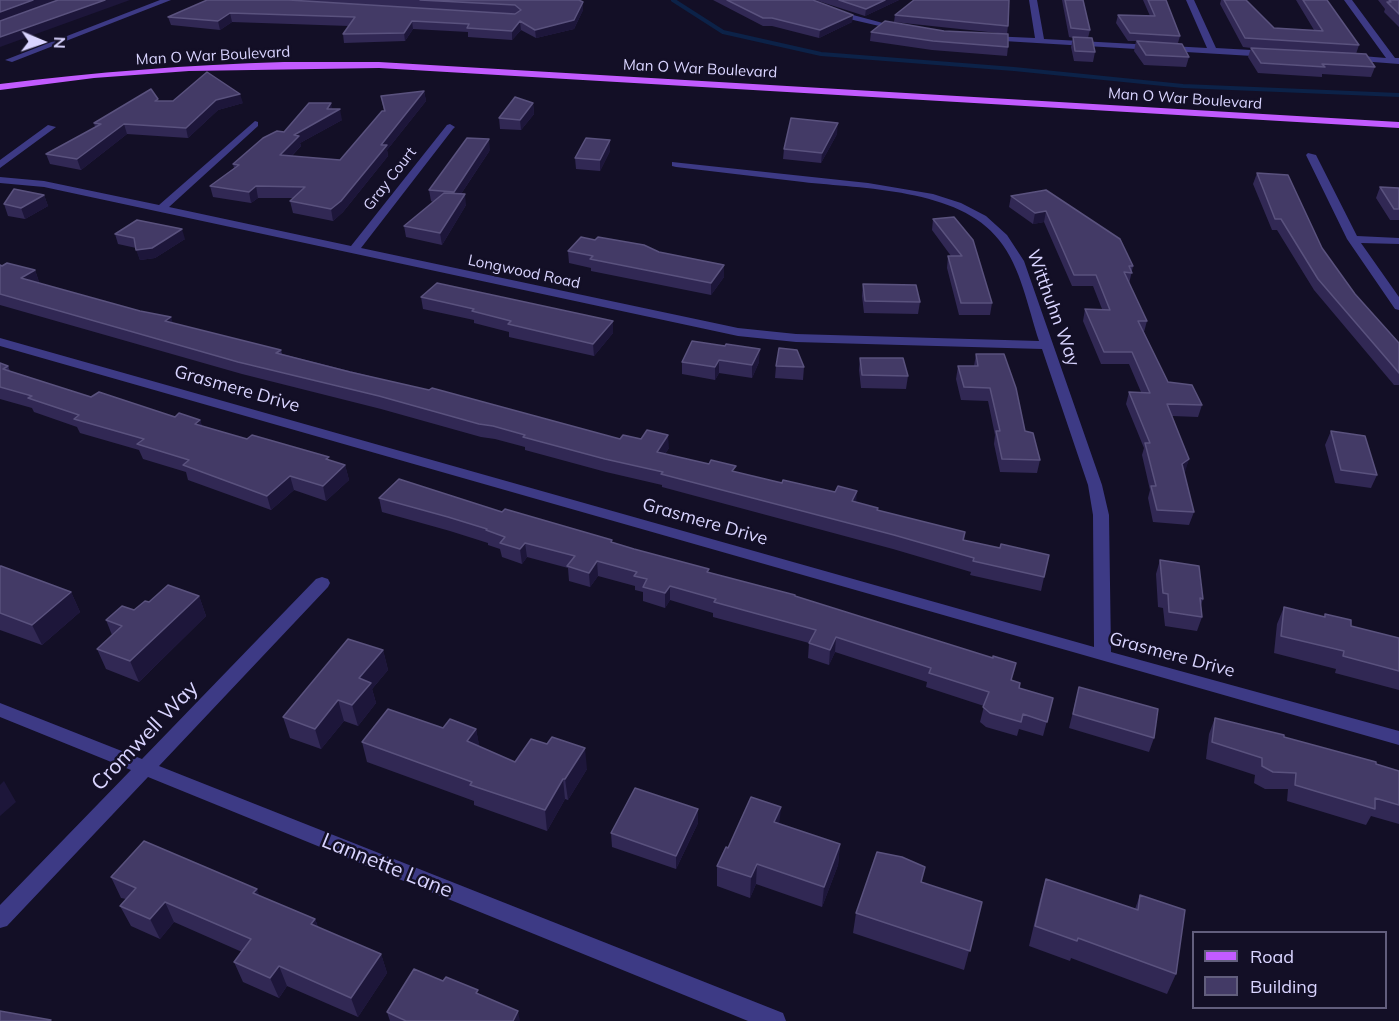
<!DOCTYPE html>
<style>
body{margin:0}
#map{position:relative;width:1399px;height:1021px;overflow:hidden;background:#130f26;font-family:Mulish,sans-serif}
canvas{display:block}
.legend{position:absolute;left:1192px;top:931px;width:195px;height:78px;box-sizing:border-box;background:#130f26;border:2px solid #625e7d;margin:0;padding:8px 10px;list-style:none;font-size:18px;color:#d9d4ff}
.legend li{display:flex;align-items:center;gap:12px;height:30px}
.legend b{width:30px;border:2px solid #625e7d}
.north{position:absolute;left:12px;top:12px;width:60px;height:60px;-webkit-text-stroke:4px #130f26;paint-order:stroke;rotate:92deg;font-size:16px;font-weight:700;line-height:24px;text-align:center;color:#d9d4ff}
.north::after{content:'';display:block;margin:auto;width:21px;height:27px;background:#d9d4ff;clip-path:polygon(50% 0,100% 100%,50% 72%,0 100%)}
</style>
<div id="map">
<canvas width="1399" height="1021"></canvas>
<ul class="legend">
<li><b style="height:8px;background:#c25bff"></b>Road</li>
<li><b style="height:16px;background:#433a66"></b>Building</li>
</ul>
<div class="north">N</div>
</div>
<script>
const context = document.querySelector('canvas').getContext('2d');
context.lineJoin = 'round';
function trace(path, color, width, dash) {
  context.strokeStyle = color;
  context.lineWidth = width;
  context.lineCap = dash ? 'butt' : 'round';
  context.setLineDash(dash || []);
  context.stroke(path);
}
function fillPath(path, color) {
  context.fillStyle = color;
  context.fill(path, 'evenodd');
}
function write(font, color, halo, rows, align = 'center') {
  context.font = font + ' Mulish,sans-serif';
  context.lineWidth = 5;
  context.setLineDash([]);
  context.textBaseline = 'middle';
  context.strokeStyle = halo;
  context.fillStyle = color;
  for (const [text, x, y, turn = 0] of rows) {
    context.save();
    context.translate(x, y);
    context.rotate((+turn || 0) * Math.PI / 180);
    context.textAlign = isNaN(turn) ? turn : align;
    if (halo) context.strokeText(text, 0, 0);
    context.fillText(text, 0, 0);
    context.restore();
  }
}
trace(new Path2D(`
 M673,0L723,32L821,54L1014,69L1183,86L1399,95`), '#0c2248', 4);
fillPath(new Path2D(`
 M160,0H171L12,62L5,60Z
 M799,0H810L842,12L905,29L901,31L836,16Z
 M1029,0H1037L1044,39L1207,48L1186,0H1194L1216,48L1269,51L1273,54L1269,57L987,40L986,38L990,36L1035,38Z
 M1344,0H1352L1395,58H1399V64L1347,60V56L1350,55L1386,58Z
 M255,121L258,122V126L169,207L351,246L447,125L450,124L455,127L453,129L361,248L738,328L796,334L1039,341C1028,308 1021,267 999,240C959,188 862,189 803,182C760,177 718,172 676,167L672,166V162L868,183L933,194L961,203L986,216L1007,235L1024,261L1102,485L1109,515L1111,652L1399,731V745L0,346V338L1094,647L1093,515L1088,485L1042,349L796,342L738,336L44,187L0,183V177L44,181L159,205Z
 M48,125L56,127L0,168V160Z
 M1308,153L1316,155L1357,236L1399,238V244L1361,243L1399,297V310L1395,309L1347,239L1306,155Z
 M322,577L328,579L330,583L328,587L159,766L783,1013L786,1021H748L148,777L7,926L0,928V905L131,770L0,717V703L142,759L316,579Z`), '#3d3a85');
fillPath(new Path2D(`
 M284,62H379L1399,122V128L379,68L189,71L94,78L0,90V84C95,72 189,65 284,62Z`), '#c25bff');
fillPath(new Path2D(`
 M207,0H579L583,2V10L574,29L536,38L521,30L512,40L468,37V32L413,29L405,41L344,43L343,34L349,26L232,22L220,30L171,25L168,17Z
 M713,0H813L853,15L852,22L819,38L772,26H763Z
 M815,0H899L865,16Z
 M1062,0H1083L1090,30L1088,38L1095,52L1093,62L1074,61L1071,47L1073,38L1069,37Z
 M1143,0H1166L1180,36L1178,43L1189,57L1186,67L1144,65L1134,51L1136,41H1128L1116,23L1118,15L1150,16Z
 M1221,0H1246L1274,28L1314,30L1296,0H1327L1359,45L1356,54L1375,67L1371,77L1322,74V77L1258,73L1248,57L1251,48L1243,47L1220,4Z
 M1378,0H1399V27L1384,12L1385,9Z
 M895,15L1008,26L1007,34L894,22Z
 M871,32L1008,47L1007,56L932,50L870,41Z
 M424,91L426,101L387,150L388,156L343,212L333,221L293,213L290,201L293,198H258L251,203L213,197L210,186L234,168L233,164L284,132L332,109L342,120L300,143L301,146L292,156L340,160L384,111L381,96Z
 M159,101L243,103L218,110L188,138L127,134L81,170L50,164L46,154L95,127L94,123Z
 M533,103L534,114L521,130L500,129L499,118Z
 M837,134L821,163L783,159L784,149Z
 M490,150L461,194L466,205L442,245L406,237L404,226L433,202L431,201L429,190Z
 M610,151L600,171L576,169L575,158Z
 M1257,173L1322,248L1355,294L1399,343V385H1394L1314,290L1277,230H1272L1253,184Z
 M1380,187L1399,188V220H1390L1376,198Z
 M1046,190L1133,266L1129,284L1147,321L1144,332L1168,382L1202,405L1198,417L1172,416L1189,459L1184,472L1194,512L1189,525L1153,522L1148,498L1150,490L1142,455L1144,448L1126,404L1129,392H1141L1129,364H1101L1083,321L1085,309H1102L1093,286H1072L1044,222L1033,224L1009,207L1011,196Z
 M44,195L48,206L25,219L8,216L4,204Z
 M954,217L992,303L990,315H959L947,268L948,256H951L932,230L933,219Z
 M115,234L185,239L155,258L140,260L136,248L118,244Z
 M568,251L659,252L724,277L711,295L591,271V268L569,263Z
 M0,265L35,270L39,282L38,283L173,323L281,350L282,354L620,439L669,448L665,454L856,502L878,510L965,532L964,540L1000,548L1049,555L1041,591L970,575L971,572L893,549L662,487V485L606,472L525,450V447L495,439L481,437L381,409L242,374L0,305Z
 M863,284L920,302L918,314L864,313L862,296Z
 M421,297L613,321V333L594,356L509,337V332L474,323V320L423,309Z
 M692,341L759,362L752,378L719,373L715,380L682,374V362Z
 M976,354L1025,431L1040,460L1037,473L1000,472L994,444L995,435L988,401L961,400L956,379L958,366H974Z
 M860,358L908,376L906,389L861,388L859,370Z
 M0,363L8,366L10,371L91,397L175,417L200,420L202,426L247,439L345,465L349,480L326,501L294,490L271,510L188,480L186,472L143,459L139,450L80,433L77,427L34,412L32,408L0,399Z
 M776,366L804,367L803,380L775,378Z
 M1331,431L1377,475L1371,488L1335,483L1325,445Z
 M379,498L502,512L612,540V543L634,549L709,569L708,572L795,597L1012,680L1019,688L1053,698L1043,736L1019,729L1017,736L986,727L980,722L984,706L926,687L927,682L835,652L829,665L808,658L809,643L713,617V613L670,600L665,608L643,601V592L635,590V586L598,576L590,587L569,581L568,568L527,557L522,564L502,557L500,549L488,545V543L450,531L382,512Z
 M1160,560L1203,599L1201,605L1202,617L1197,631L1165,626L1163,608L1158,607L1156,574Z
 M0,566L71,592L80,612L42,645L0,630Z
 M199,596L206,616L139,682L106,669L97,649L112,635L106,620L134,610L149,602Z
 M1284,607L1324,617L1325,614L1351,626L1399,638V690L1335,673L1336,669L1274,653L1277,624Z
 M383,650L388,670L372,689L376,703L358,726L344,721L321,749L290,738L283,717Z
 M1079,687L1154,738L1149,752L1069,728Z
 M1215,718L1284,737L1399,771V824L1371,816L1366,825L1287,801L1288,789H1265L1254,783L1255,775L1206,759L1209,734Z
 M443,728L476,729L479,746L515,762L587,769L568,800L565,799L547,831L474,805V801L367,762L362,742Z
 M698,823L676,869L612,847L611,833Z
 M779,824L840,844L838,865L822,907L756,884L750,898L717,886V866L728,848Z
 M111,877L260,896L315,919L318,927L381,954L387,973L358,1017L287,986L279,998L243,982L234,962L242,952L174,922L160,939L131,926L120,906L126,899L121,898Z
 M1046,879L1135,909L1140,895L1176,974L1167,994L1071,958L1070,961L1029,946L1040,899Z
 M982,902L964,970L853,933L856,913Z
 M443,981L478,994L520,1021H390L387,1012Z`), '#312854');
fillPath(new Path2D(`
 M33,0H58L0,21V12Z
 M105,0H130L0,47V37Z
 M885,0H899L865,16L866,9Z
 M583,2V10L574,29L536,38L535,30Z
 M230,13L232,22L220,30L218,21Z
 M853,15L852,22L819,38L820,30Z
 M412,21L413,29L405,41L404,33Z
 M520,21L521,30L512,40V31Z
 M424,91L426,101L387,150L388,156L343,212L333,221L331,209Z
 M240,94L243,103L218,110L188,138L186,128L216,100Z
 M331,103L333,113L340,109L342,120L300,143L301,146L282,166L280,155L294,135L327,109Z
 M533,103L534,114L521,130L520,120Z
 M838,123L837,134L821,163L822,153Z
 M124,124L127,134L81,170L77,159Z
 M489,139L490,150L455,203L454,192Z
 M610,140V151L600,171V160Z
 M256,186L258,198L251,203L249,192Z
 M465,194L466,205L442,245L440,233Z
 M44,195L48,206L25,219L21,208Z
 M1046,211L1044,222L1033,224L1035,213Z
 M182,229L185,239L155,258L140,260L136,250Z
 M724,265V277L711,295V283Z
 M35,270L39,282L26,290L21,278Z
 M171,317L175,329L165,321Z
 M613,321V333L594,356L593,344Z
 M760,349L759,362L752,378V365Z
 M719,360V373L715,380V367Z
 M200,420L204,434L195,424Z
 M668,435L669,448L657,465V452Z
 M1189,459L1185,472L1178,477L1182,464Z
 M345,465L349,480L326,501L323,486Z
 M290,476L294,490L271,510L267,496Z
 M857,491L856,505L852,501Z
 M525,543L527,557L522,564L520,549Z
 M597,561L598,576L590,587L589,573Z
 M670,586V600L665,608V593Z
 M71,592L80,612L42,645L32,625Z
 M199,596L206,616L139,682L130,661Z
 M836,637L835,652L829,665L830,650Z
 M383,650L388,670L372,689L376,703L358,726L352,705L359,678Z
 M338,700L344,721L321,749L315,729Z
 M476,729L480,749L467,741Z
 M585,748L587,769L568,800L565,779Z
 M563,779L565,799L547,831L545,810Z
 M4,781L16,802L0,816V785Z
 M781,807L779,828L774,822Z
 M698,809V823L676,869V856Z
 M840,844L838,865L822,907L824,887Z
 M757,864L756,884L750,898L751,877Z
 M257,889L265,909L253,893Z
 M165,902L174,922L160,939L150,919Z
 M315,919L322,939L311,924Z
 M381,954L387,973L358,1017L351,998Z
 M279,966L287,986L279,998L270,978Z
 M518,1011L520,1021H513Z`), '#1d163a');
const building = new Path2D(`
 M0,0H33L0,12Z
 M58,0H105L0,37V21Z
 M207,0H289L515,14L521,10L515,5L420,0H579L583,2L574,20L535,30L520,21L512,31L467,28L469,24L412,21L404,33L343,34L355,17L230,13L218,21L168,17Z
 M727,0H813L853,15L820,30L772,18H763Z
 M839,0H885L866,9Z
 M914,0H1009L1008,26L895,15Z
 M1065,0H1083L1090,30L1071,28Z
 M1148,0H1166L1180,36L1130,33L1118,15L1155,16Z
 M1224,0H1246L1274,28L1323,31L1303,0H1327L1359,45L1245,38Z
 M1389,0H1399V14L1387,2H1391Z
 M885,21L944,31L1008,34V47L933,41L871,32Z
 M1073,37L1092,38L1095,52L1075,51Z
 M1137,41L1182,44L1189,57L1146,55Z
 M1251,48L1366,54L1375,67L1322,64L1325,67L1261,63Z
 M207,72L240,94L216,100L186,128L124,124L77,159L46,154L101,124L94,123L151,89L158,99L155,101H173Z
 M424,91L381,145H387L341,201L331,209L290,201L305,187L256,186L249,192L210,186L239,165L233,164L263,138L277,131L284,132L309,103H331L327,109H340L294,135L299,136L280,155L340,160L382,111H385L381,96Z
 M515,97L533,103L520,120L499,118Z
 M791,118L838,123L822,153L784,149Z
 M467,138L489,139L454,192L429,190Z
 M586,138L610,140L600,160L575,158Z
 M1257,173L1288,175L1322,248L1355,294L1399,343V373L1318,279L1281,219H1275Z
 M1380,187L1399,188V209H1394Z
 M14,189L44,195L21,208L4,204Z
 M1046,190L1120,239L1133,266H1129L1132,273L1124,272L1147,321H1138L1168,382L1192,385L1202,405L1167,404L1189,459L1182,464L1194,512L1157,510L1151,486H1156L1145,443H1150L1129,392L1150,393L1132,352H1104L1085,309L1110,310L1096,275H1074L1046,211L1035,213L1011,196Z
 M444,193L465,194L440,233L404,226Z
 M954,217L973,240L992,303H961L948,256H962L933,219Z
 M137,220L182,229L152,248L136,250L134,238L115,234Z
 M581,237L595,240L598,237L644,245L659,252L724,265L711,283L590,259L593,256L568,251Z
 M7,263L35,270L21,278L140,311L171,317L165,321L281,350L276,353L350,372L429,390L432,388L620,439L623,435L641,439L647,430L668,435L657,452L709,464L711,460L736,466L732,471L782,483L783,480L835,492L838,486L857,491L852,501L878,508L877,510L965,532L963,540L1000,548L1001,544L1049,555L1044,577L973,561L974,558L894,535L661,474L663,472L605,459L523,437L525,435L493,426L479,424L379,396L238,362L0,294V265L2,266Z
 M437,283L613,321L593,344L508,324L511,321L472,311L474,309L421,297Z
 M863,284L916,285L920,302L865,301Z
 M692,341L725,346L726,344L760,349L752,365L719,360L715,367L682,362Z
 M779,348L797,350L804,367L776,366Z
 M976,354H1004L1016,388L1025,431L1033,433L1040,460L1002,459L996,431H1000L990,388L964,387L958,366H978Z
 M860,358H903L908,376L862,375Z
 M0,363L8,366L3,369L91,397L99,392L175,417L179,413L200,420L195,424L247,439L252,435L329,457L326,459L345,465L323,486L290,476L267,496L183,465L189,460L137,444L144,439L74,419L79,415L28,398L32,396L0,387Z
 M1331,431L1365,436L1377,475L1341,470Z
 M399,479L502,512L505,509L612,540L611,542L634,549L709,569L707,572L795,595V596L993,658V656L1016,663L1011,680L1020,683L1019,688L1053,698L1047,722L1023,714L1021,722L990,713L983,707L989,692L929,673L931,668L836,637L830,650L809,643L816,630L714,602L716,599L670,586L665,593L643,587L647,579L634,576L637,572L597,561L589,573L567,566L575,556L525,543L520,549L500,543L505,537L486,530L487,529L448,517L379,498Z
 M1160,560L1199,566L1203,599L1200,598L1202,617L1169,612L1168,594L1163,593Z
 M0,566H1L71,592L32,625L0,613Z
 M168,585L199,596L130,661L97,649L122,626L106,620L122,606L134,610L145,601L149,602Z
 M1284,607L1325,617V614L1351,620V626L1399,638V671L1343,656L1344,651L1281,636Z
 M348,639L383,650L359,678L371,683L352,705L338,700L315,729L283,717Z
 M1079,687L1158,709L1154,738L1073,714Z
 M388,709L443,728L450,719L476,729L467,741L515,762L531,739L547,744L552,737L585,748L565,779H563L545,810L470,785L472,782L362,742Z
 M1215,718L1284,735V737L1376,762V764L1399,771V805L1375,798V809L1295,785L1296,773L1273,772L1262,766V758L1212,742Z
 M635,788L698,809L676,856L611,833Z
 M751,797L781,807L774,822L840,844L824,887L757,864L751,877L717,866L726,847L728,848Z
 M144,841L257,889L253,893L315,919L311,924L381,954L351,998L279,966L270,978L234,962L251,939L165,902L150,919L120,906L136,888L111,877Z
 M877,852L902,857L925,867L921,882L982,902L970,951L856,913Z
 M1046,879L1138,910L1140,895L1185,910L1176,974L1078,938L1077,941L1035,926Z
 M414,969L443,981L446,977L478,990L476,993L518,1011L513,1021H406L387,1012Z
 M0,1011L51,1020L50,1021H0Z`);
fillPath(building, '#433a66');
trace(building, '#5a527e', 1.5);
write('15px', '#d9d4ff', '#130f26', [
 ["Man O War Boulevard",213,56,-3],
 ["Man O War Boulevard",700,69,3],
 ["Man O War Boulevard",1185,99,4],
 ["Gray Court",390,179,-52],
 ["Longwood Road",524,272,12]
]);
write('18px', '#d9d4ff', '#130f26', [
 ["Witthuhn Way",1053,308,70],
 ["Grasmere Drive",237,389,16],
 ["Grasmere Drive",705,522,16],
 ["Grasmere Drive",1172,655,15]
]);
write('21px', '#d9d4ff', '#130f26', [
 ["Cromwell Way",145,736,-46],
 ["Lannette Lane",387,866,22]
]);
</script>
